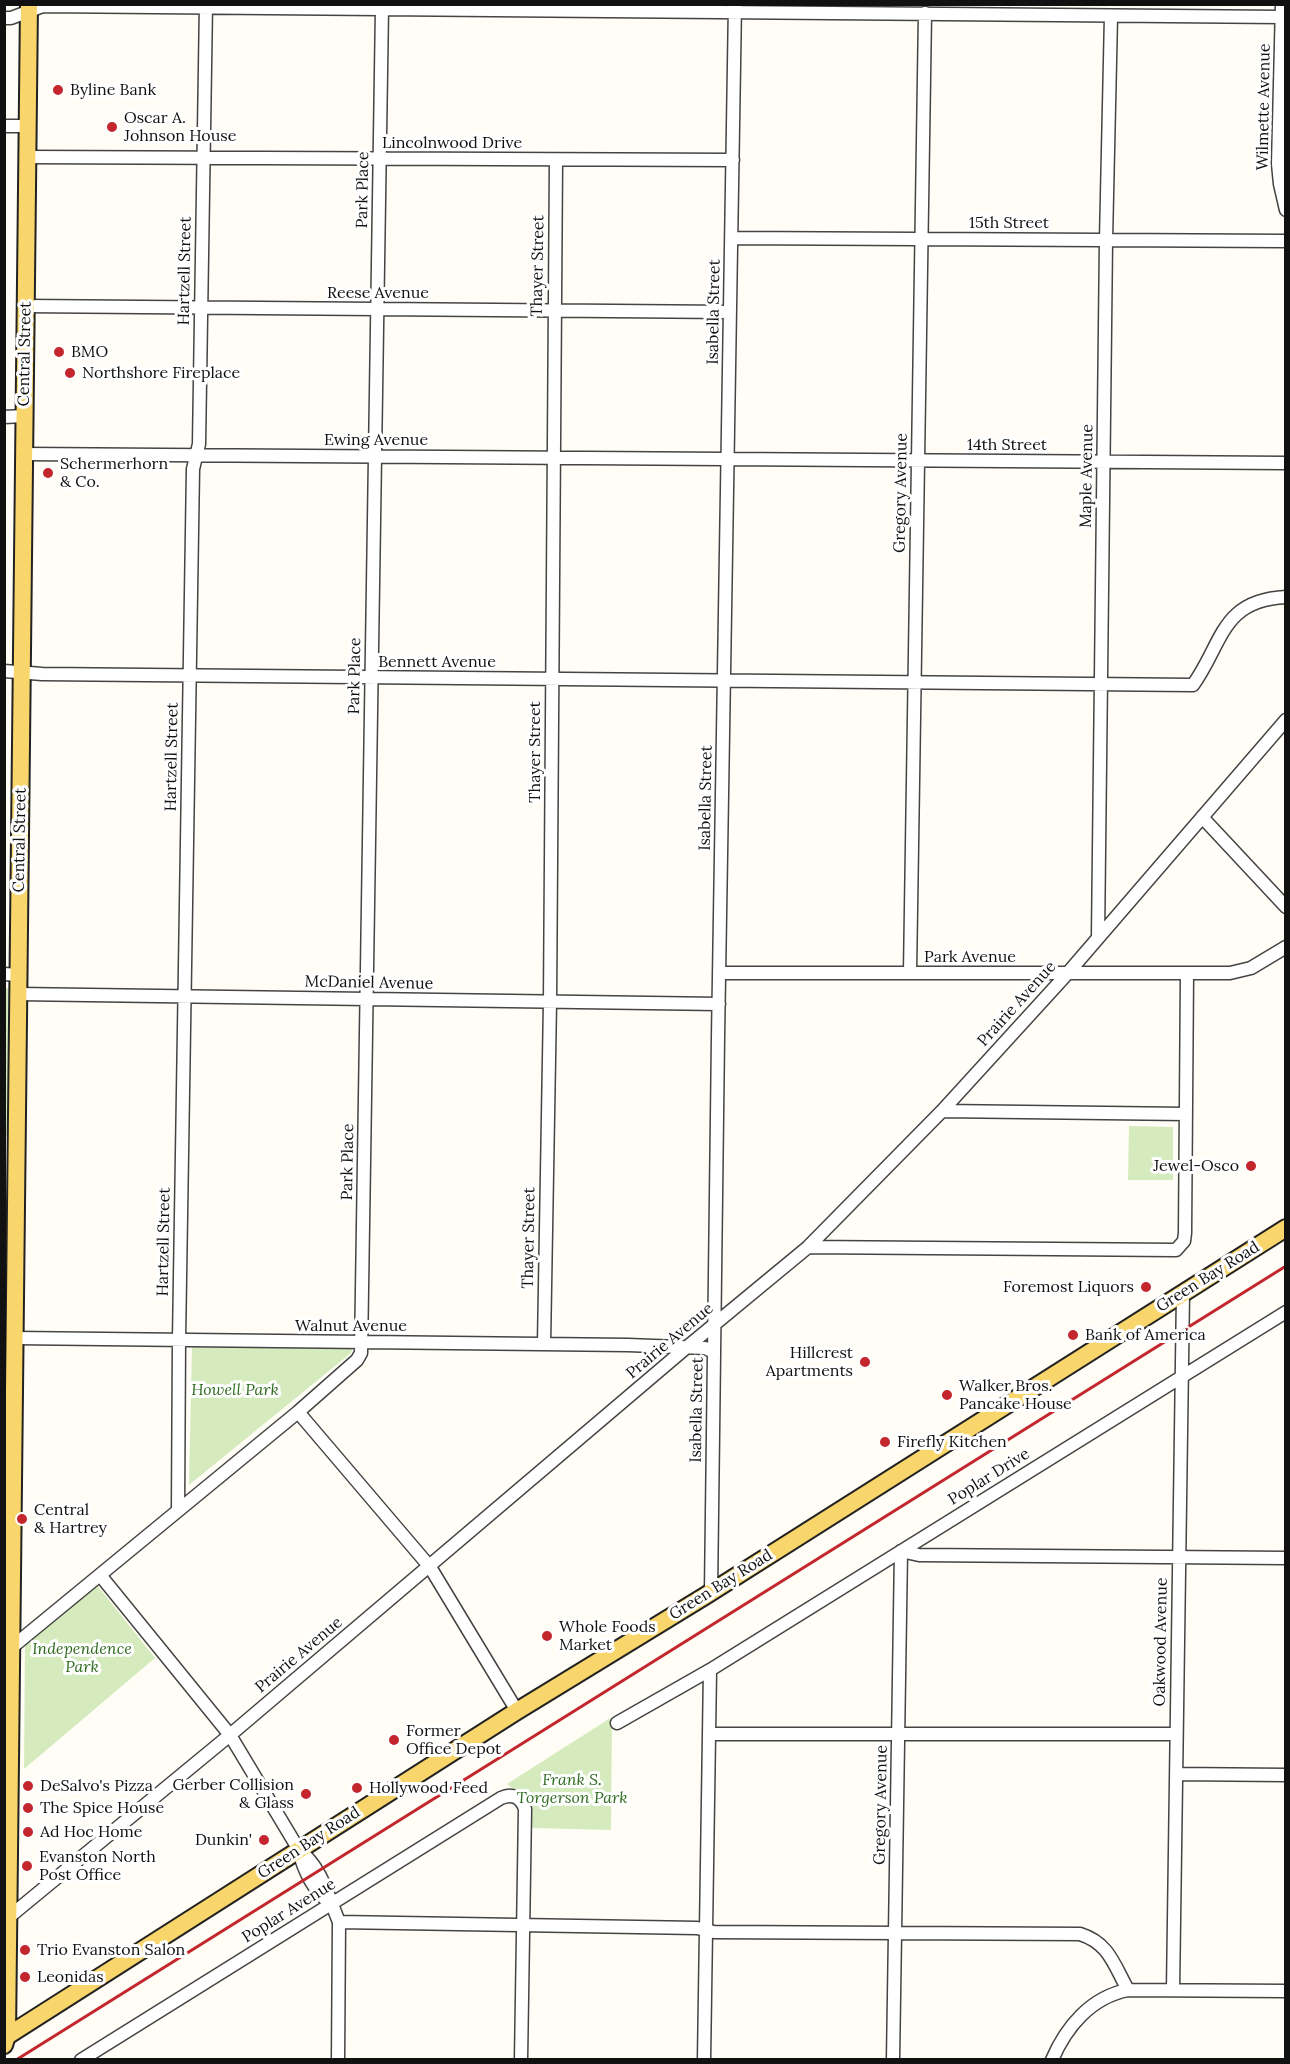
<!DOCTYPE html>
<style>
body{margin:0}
#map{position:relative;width:1290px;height:2064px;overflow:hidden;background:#fffdf5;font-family:Lora,serif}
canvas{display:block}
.frame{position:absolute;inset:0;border:6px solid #111;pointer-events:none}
</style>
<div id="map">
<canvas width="1290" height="2064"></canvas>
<div class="frame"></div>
</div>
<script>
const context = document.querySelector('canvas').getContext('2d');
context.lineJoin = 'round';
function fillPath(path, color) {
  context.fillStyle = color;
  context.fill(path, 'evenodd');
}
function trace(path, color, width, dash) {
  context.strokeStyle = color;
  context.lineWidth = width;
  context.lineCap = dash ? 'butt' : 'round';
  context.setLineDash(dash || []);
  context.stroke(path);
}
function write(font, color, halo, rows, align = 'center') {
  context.font = font + ' Lora,serif';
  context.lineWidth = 6;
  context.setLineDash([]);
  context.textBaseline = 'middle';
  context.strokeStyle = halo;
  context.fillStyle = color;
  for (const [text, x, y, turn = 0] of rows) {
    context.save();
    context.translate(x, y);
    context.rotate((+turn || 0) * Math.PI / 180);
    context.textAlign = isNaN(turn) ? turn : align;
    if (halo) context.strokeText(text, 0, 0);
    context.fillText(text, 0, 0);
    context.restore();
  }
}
fillPath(new Path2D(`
 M4,988H10L7,1136H4Z
 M1129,1126L1173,1127V1180H1128Z
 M192,1346L352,1349L351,1353L189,1485Z
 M96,1584L155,1658L24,1769L25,1645Z
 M612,1717L611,1830L534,1828L530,1826C531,1815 532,1801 523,1794C518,1790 512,1789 507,1784Z`), '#d5ebbd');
const minor = new Path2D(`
 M1282,4L1278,164L1280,184L1286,210
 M4,18H11L43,6L1282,17
 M4,126H27
 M27,157L733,160
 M732,238L1286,241
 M25,306L730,312
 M4,417L24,416
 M24,454L1286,463
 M4,671L42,674L1193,685C1223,643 1221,600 1286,597
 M1202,817L1286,907
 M1098,938L1106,240L1111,16
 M719,973H1230L1251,968L1286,947
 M910,973L925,13
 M4,974L18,975
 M18,994L719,1004
 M942,1111L1186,1114
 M808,1247L1176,1250L1184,1241L1185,1233L1187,973
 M15,1338L628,1345L705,1348L714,1352
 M544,1344L550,1002L556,160
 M298,1412L430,1567L517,1711
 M178,1510L179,1340L193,469L199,444L206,4
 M100,1575L230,1735L299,1850C303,1869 314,1893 332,1904
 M711,1592L718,1037L735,4
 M11,1648L298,1412L357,1360L361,1353L382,8
 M617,1723L710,1670L1286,1312
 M709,1734H1176
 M1176,1774L1286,1775
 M299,1850C322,1868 328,1896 339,1922L338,2060
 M9,1917L230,1735L687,1347L808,1247L942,1111L1067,974L1286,720
 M339,1922L697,1928L714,1932L1080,1934C1109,1943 1114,1965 1128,1990
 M1173,1990L1183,1293
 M81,2060L501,1798C512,1793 521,1797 525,1809L521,2060
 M704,2060L710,1670
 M893,2060L901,1551L919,1555L1286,1558
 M1052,2060C1066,2027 1091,1997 1128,1990L1286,1991`);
const major = new Path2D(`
 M4,2038L517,1711L705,1596L1286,1228
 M4,2045L7,2036L29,4`);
trace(minor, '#444', 15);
trace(major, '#222', 20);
trace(minor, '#fff', 12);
trace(major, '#f9d66b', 16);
trace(new Path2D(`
 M16,2060L1286,1266`), '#c4262e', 3);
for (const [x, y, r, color] of [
 [58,90,6,"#c4262e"],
 [112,127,6,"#c4262e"],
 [59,352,6,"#c4262e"],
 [70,373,6,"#c4262e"],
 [48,473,6,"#c4262e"],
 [1251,1166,6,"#c4262e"],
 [1146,1287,6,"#c4262e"],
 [1073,1335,6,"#c4262e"],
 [865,1362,6,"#c4262e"],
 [947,1395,6,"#c4262e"],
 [885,1442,6,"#c4262e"],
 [22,1519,6,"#c4262e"],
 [547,1636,6,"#c4262e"],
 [394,1740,6,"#c4262e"],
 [28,1786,6,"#c4262e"],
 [357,1788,6,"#c4262e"],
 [306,1794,6,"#c4262e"],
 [28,1808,6,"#c4262e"],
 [28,1832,6,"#c4262e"],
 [264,1840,6,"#c4262e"],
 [27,1866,6,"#c4262e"],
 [25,1950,6,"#c4262e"],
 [25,1977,6,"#c4262e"]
]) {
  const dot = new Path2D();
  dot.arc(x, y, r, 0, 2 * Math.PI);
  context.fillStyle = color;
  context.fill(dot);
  trace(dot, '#fff', 2);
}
write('16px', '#111', '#fff', [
 ["Byline Bank",70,90],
 ["Oscar A.",124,118],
 ["Johnson House",124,136],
 ["BMO",71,352],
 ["Northshore Fireplace",82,373],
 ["Schermerhorn",60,464],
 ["& Co.",60,482],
 ["Jewel-Osco",1239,1166,"right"],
 ["Foremost Liquors",1134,1287,"right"],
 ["Bank of America",1085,1335],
 ["Hillcrest",853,1353,"right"],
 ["Apartments",853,1371,"right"],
 ["Walker Bros.",959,1386],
 ["Pancake House",959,1404],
 ["Firefly Kitchen",897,1442],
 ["Central",34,1510],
 ["& Hartrey",34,1528],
 ["Whole Foods",559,1627],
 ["Market",559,1645],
 ["Former",406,1731],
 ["Office Depot",406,1749],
 ["Gerber Collision",294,1785,"right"],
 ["& Glass",294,1803,"right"],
 ["DeSalvo's Pizza",40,1786],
 ["Hollywood Feed",369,1788],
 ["The Spice House",40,1808],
 ["Ad Hoc Home",40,1832],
 ["Dunkin'",252,1840,"right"],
 ["Evanston North",39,1857],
 ["Post Office",39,1875],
 ["Trio Evanston Salon",37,1950],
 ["Leonidas",37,1977]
], 'left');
write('16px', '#111', '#fff', [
 ["Wilmette Avenue",1264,107,-89],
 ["Lincolnwood Drive",452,143],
 ["Park Place",363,190,-89],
 ["15th Street",1009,223],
 ["Thayer Street",538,266,-89],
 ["Hartzell Street",185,271,-89],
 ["Reese Avenue",378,293],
 ["Isabella Street",714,312,-89],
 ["Central Street",25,354,-89],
 ["Ewing Avenue",376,440],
 ["14th Street",1007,445],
 ["Maple Avenue",1087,476,-89],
 ["Gregory Avenue",901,493,-89],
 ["Bennett Avenue",437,662],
 ["Park Place",355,676,-89],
 ["Thayer Street",535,752,-90],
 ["Hartzell Street",172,757,-89],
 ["Isabella Street",706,798,-89],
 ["Central Street",20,840,-89],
 ["Park Avenue",970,957],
 ["McDaniel Avenue",369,983,1],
 ["Prairie Avenue",1017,1004,-48],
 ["Park Place",348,1162,-89],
 ["Thayer Street",529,1238,-89],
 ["Hartzell Street",164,1242,-89],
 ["Green Bay Road",1208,1277,-32],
 ["Walnut Avenue",351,1326],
 ["Prairie Avenue",670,1341,-40],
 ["Isabella Street",697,1410,-89],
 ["Poplar Drive",989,1477,-32],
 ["Green Bay Road",721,1585,-32],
 ["Oakwood Avenue",1161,1642,-89],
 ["Prairie Avenue",299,1655,-40],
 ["Gregory Avenue",881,1805,-89],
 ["Green Bay Road",309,1843,-33],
 ["Poplar Avenue",289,1911,-32]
]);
write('italic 16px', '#2f6b1f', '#fff', [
 ["Howell Park",235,1390],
 ["Independence",82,1649],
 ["Park",82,1667],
 ["Frank S.",572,1780],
 ["Torgerson Park",572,1798]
]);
</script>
